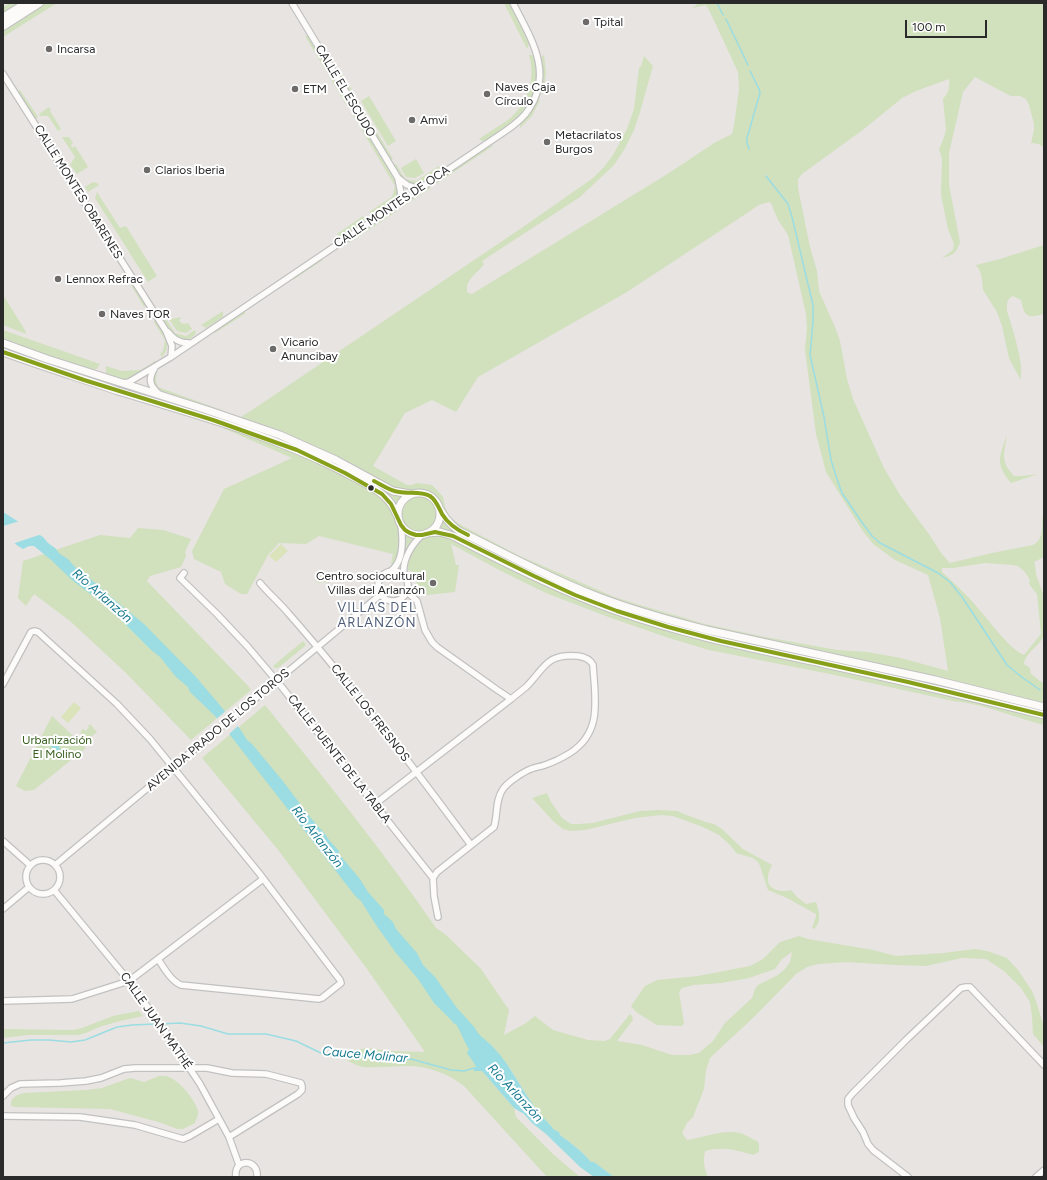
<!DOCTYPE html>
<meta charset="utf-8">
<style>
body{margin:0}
#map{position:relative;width:1047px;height:1180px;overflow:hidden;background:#e8e4e1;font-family:Figtree,sans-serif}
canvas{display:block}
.frame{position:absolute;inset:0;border:4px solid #2a2a2a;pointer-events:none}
.scale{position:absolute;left:905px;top:20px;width:82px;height:18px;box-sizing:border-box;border:2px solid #2a2a2a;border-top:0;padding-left:5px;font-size:12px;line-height:14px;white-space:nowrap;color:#2a2a2a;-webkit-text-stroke:3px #fff;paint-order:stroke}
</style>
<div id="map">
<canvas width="1047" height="1180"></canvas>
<div class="frame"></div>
<div class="scale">100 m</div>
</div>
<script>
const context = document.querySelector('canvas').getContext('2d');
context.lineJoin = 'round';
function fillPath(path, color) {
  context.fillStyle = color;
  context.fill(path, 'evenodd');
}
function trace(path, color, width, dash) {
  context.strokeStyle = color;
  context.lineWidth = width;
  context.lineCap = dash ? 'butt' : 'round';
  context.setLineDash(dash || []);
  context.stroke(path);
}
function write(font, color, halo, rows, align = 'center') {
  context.font = font + ' Figtree,sans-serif';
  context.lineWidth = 4;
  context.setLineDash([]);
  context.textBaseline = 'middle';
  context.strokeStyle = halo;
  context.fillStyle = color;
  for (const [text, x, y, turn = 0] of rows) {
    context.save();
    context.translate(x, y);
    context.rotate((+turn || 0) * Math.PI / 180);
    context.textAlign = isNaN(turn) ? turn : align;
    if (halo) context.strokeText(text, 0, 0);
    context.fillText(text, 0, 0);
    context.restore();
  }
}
fillPath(new Path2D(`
 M10,3H20L3,14V7Z
 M46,3H57L3,37V30Z
 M504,3H509L529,43L528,47L527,49Z
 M699,3H1044V148L1039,144L1031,143L1034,130V124L1029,105L1026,99L1020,96H1011L1001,91L975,77L963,92L949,153V185L960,242C956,254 953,255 942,258L953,250L954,244L948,229L941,195L942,158L939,149L943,140L946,130L943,99C949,92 950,87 949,79L916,91L902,98L864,129L802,174L798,179V188L810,247L817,271L819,291L835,327L840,341L847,379L853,399L884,468L900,495L931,537L941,553L950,563L992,553L1033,545C1047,537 1039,523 1044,512V557L1034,562L1035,565L1036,574L1044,597V636C1039,646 1025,653 1024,664L1030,668L1031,674L1044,684V725C1013,717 985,704 953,701L830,674L709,650L669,638L611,618L546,593L503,572L451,544L456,565H459L455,592L427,595L418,585L411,571L391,564L393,554L319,536L306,544L279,543L268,555L247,594H241L225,584L221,572L194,559L192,551L224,489L292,458L223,428L232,422L100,381L3,348V347L99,380L215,415L240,418L157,390C153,383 151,377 157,370L156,381L158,387L241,417L255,408L526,225L593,178L604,167L613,155L627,129L634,109L639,68L641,66L644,56L653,66L640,112L634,130L624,150L614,165L580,197L482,261L484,264C478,273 463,281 468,293L472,294L669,173L714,143L732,134L734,125L739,89L738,72L710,12L706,5L692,8ZM769,202L771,203L778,220L788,235L806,314L807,327L805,350L816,434L826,472L862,530L873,544L895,560L928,575L940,618L948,671L901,658L867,652L837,650L760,636L705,624L633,603L612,596L520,556L459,524L450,517L445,507L443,497L437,490L432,485L417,483L412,485H407L373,466L405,413L432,400L456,412L478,377L627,292L738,219L759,205ZM985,563L1012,565L1018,566L1025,572L1030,580L1029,584L1037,594L1041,634L1024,655C1009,649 988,619 977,607C966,594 954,583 942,572V568H953Z
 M305,36H308L348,103L347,106Z
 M529,55H532C537,59 537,66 537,72C538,108 511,123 485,141H482L479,139C489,132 499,126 508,120C528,104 536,79 529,55Z
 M544,55L546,73L543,94L540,92L543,73L542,56Z
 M341,73L355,95H352L340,75Z
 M20,90L38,117L37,118H35L18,91Z
 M369,96L396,141L388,146L361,101Z
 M357,99L393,159L391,160L356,102Z
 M537,100H540L532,116L520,128V124L529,115Z
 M49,107L51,110L50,111L61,129L58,131L48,116H40L39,114Z
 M353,115H356L394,178C395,182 398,186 398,190C398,203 382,210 373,216L369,212L392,197L395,186Z
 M62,137H69L73,143L71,145L72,148L75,146L87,165L88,167L77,174L70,165L75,157Z
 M490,145L493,146L436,184V181Z
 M416,159L424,173L415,178L406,177L401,168Z
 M396,164L405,179L416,181L439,166L440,170C431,177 415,192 404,181C400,177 397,170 394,165Z
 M93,182L97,183L99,185L88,192L85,187Z
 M428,187L431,188L402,207V204Z
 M97,192L120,228L126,226L157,276L148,282L95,198Z
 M394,209L397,211L349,243L348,240Z
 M363,216L365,221L340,238L337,234Z
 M1044,245V314C1041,314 1038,316 1034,316C1024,318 1023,308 1021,300L1013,296C1006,299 1007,304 1007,311C1011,323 1026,370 1020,379L1009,358L1002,326L997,312L983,290L982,279L980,271L976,265L1000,259Z
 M320,259L323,260L293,280L292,278Z
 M128,280H130L146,305L144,307Z
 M3,295L25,330L26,334L3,325Z
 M223,311V317L206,328L201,325Z
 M243,311L246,313L215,333V330Z
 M180,317L181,318L179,320L182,324L184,323L185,324L188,323L192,329L186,333L177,331L169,319L178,318Z
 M166,319L175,333L186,336L195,330L196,333C194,336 192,338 189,339C176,343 170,329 164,321Z
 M156,320C163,332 174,344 162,357L160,354L163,351L165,340L154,322Z
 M3,330L100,364L97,369L90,370L3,340Z
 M155,361L156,362L127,379C120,381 112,378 106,373V366L122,371L141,370Z
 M1007,435C1004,453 1000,461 1014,476H1022L1038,474L1011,483C995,463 999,458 1007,435Z
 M138,528L163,530L191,539L185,552L186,556L181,567L150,576L147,581L249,687L251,690L191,740L125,672L70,621L34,594L26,606L18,598L23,561L100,535L130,538Z
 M320,576L324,577L330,580V581L329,583L325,582L318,583L315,580L316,578Z
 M303,641L306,644L305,646L278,668H275L273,666Z
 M265,705C324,778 383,851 436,928L445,934L481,969L509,1010L504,1035L526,1023L535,1016L553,1030L588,1040L605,1041L610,1039L630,1014L632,1016L633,1020L617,1041L642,1045L672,1055H689L699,1053L713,1041L725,1023L752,998L755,989L758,985L778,975L785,969L790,962L792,952L782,959L775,969L749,978L721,983L694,985L682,988L679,992L684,1023L682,1026L657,1025L636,1012L631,1006L645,986L657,980L698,976L750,966L763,959L780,942L799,936L808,939L873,950L896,956L944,953L975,949L987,951L1007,958L1018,970L1032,991L1036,1001L1044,1027V1047L1033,1034L1032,1016L1030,1002L1021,988L1004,971L986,959L962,958L926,966L895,965L847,962L818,964L807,967L796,974L756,1015L710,1058L706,1070L704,1089L693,1117L687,1123L682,1133L687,1140C705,1137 723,1129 740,1133C746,1135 752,1139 757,1141L759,1144V1152L753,1155C737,1150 722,1146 705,1151C703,1159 704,1170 708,1177H614L594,1162H591C582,1151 571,1143 560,1135L559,1132L552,1129V1127L536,1110L511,1070L491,1045L474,1063L476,1067L482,1071L514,1108L516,1117L554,1155L580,1177H547L464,1086C448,1073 427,1066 407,1066C393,1066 377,1068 364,1067C357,1066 352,1063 347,1060L355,1050L367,1048L390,1051L425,1052L367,969L279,851L202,758Z
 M52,716L86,748L34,790L25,791L16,786Z
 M90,724L97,732L91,737L89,736L86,738L80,732L83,729L86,731L89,727L88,726Z
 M547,793L551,802L562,818L571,824H579L593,823L640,811L659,810L677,811L684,814L706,822L714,824L722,829L743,849L772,865C771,868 768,873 768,877C766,890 782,893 791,890L797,897L806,904L816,902C819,911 822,922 814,929L812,928L816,916V914L787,898L768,890L760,866L758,862L753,858L736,853L731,846L719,835L703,827L673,816L661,815L635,818L585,830L570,831L563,829L553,821L532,798Z
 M139,1011L143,1016L120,1021L99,1027L86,1033L78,1035H27L3,1038V1029L73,1030L82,1028L113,1016Z
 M159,1076C159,1076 165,1076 165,1076C178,1078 195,1099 198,1111C199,1115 196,1119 195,1123L183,1129H177L162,1123L110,1109L15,1107L11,1106C10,1097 17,1095 24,1093L86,1090L102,1088L130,1078L144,1082Z`), '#d1e0bd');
fillPath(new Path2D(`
 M281,544L288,551L276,562L269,556Z
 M74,702L81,708L68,723L61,717Z`), '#dbe3bb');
fillPath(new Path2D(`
 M3,512L43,537L48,543L55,548L60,554L68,559L75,567L84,573L105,592L144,624L196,677L240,729L247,740L252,744L282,780L310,817L325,834L329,840L339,851V854L360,879L368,892L384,910V914L393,922L396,929L417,953L423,965L435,977L457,1008L475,1028C477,1035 488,1041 494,1048C510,1065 520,1087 534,1106C539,1114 546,1120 552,1127L553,1129L559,1132L560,1135C571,1143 582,1151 591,1162H594L614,1177H594L580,1167L546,1134L532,1123L524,1114L514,1108L482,1071H474L473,1068L476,1067L474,1063L467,1053L469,1049C463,1041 461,1030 455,1023L454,1025L453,1022L434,1003L418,979L396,953L376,925L361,901L356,897L230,735L215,716L190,692L188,687L176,677L160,657L150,649L110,609L72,580L50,559L34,546H29L23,549L18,546L3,534Z
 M55,739L58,740L60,741L59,747L62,753L60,756H57L56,751L50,746L51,742Z`), '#9bdde3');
fillPath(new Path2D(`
 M20,521L42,534L12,544L3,536V526Z
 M227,710L239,725L228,735L215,720Z`), '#e8e4e1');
trace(new Path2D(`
 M717,3L723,15
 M726,19L748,65
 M749,149L747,143V138L760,93L759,89L750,71
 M766,176L788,204L792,217L813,305V322L810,355L824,417L831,460L837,479L842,493L861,521L872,536L880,543L938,573L950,582L962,597L1007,665L1023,678L1040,690
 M161,1024L180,1023L201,1026L228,1034H266L296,1041L323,1054L411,1059L451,1070L464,1071L474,1068
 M3,1043L31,1040H49L71,1042L85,1040L117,1027L132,1025L157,1024`), '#9bdde3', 1.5);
const minor = new Path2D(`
 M292,3L398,178C399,187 403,193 399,201
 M3,74L166,331L172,346L171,357
 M398,178L407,185L419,189
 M168,332C174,339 179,343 189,343
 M155,367C148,379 149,385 159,394
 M124,383L129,382L171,357L504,132C513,126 523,119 529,109C554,72 530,37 513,3
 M392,570C404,560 403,540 401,525
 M378 586a15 15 0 1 1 30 0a15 15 0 1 1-30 0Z
 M184,573L180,578L217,614L248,647L281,686L433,878
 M404,574C402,560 412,544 422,535
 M260,583C269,594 280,603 289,614C354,688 413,767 471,845
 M407,592L417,601L425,630L432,642L437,647L496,689L511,699C516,695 521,691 526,687C545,668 546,653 578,656C585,657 590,659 593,665C595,699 603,732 570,753C562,758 554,762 545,765C540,767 535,767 531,769C523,772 508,782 503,789C495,800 498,814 494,827L437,872L433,878L434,896L438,917
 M3,684L31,632L34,631L38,632L117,704L150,739L259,873L340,980L341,983L322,998L319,999L181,985C171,981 164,968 158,959
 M375,804L511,699
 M3,841L30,865
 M26 877a17 17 0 1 1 34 0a17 17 0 1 1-34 0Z
 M55,865L380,595
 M54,890L129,981L165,1031L200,1084L229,1137L239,1165
 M3,909L29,887
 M3,1001L72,999L129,981L263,879
 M3,1096L11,1088L20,1084L60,1083L86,1081L101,1078L124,1069L135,1068H207L232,1073L266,1074L301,1083L302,1086V1090L298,1094L229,1137
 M3,1116L80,1117L135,1125L183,1139L190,1136L219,1119
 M236,1177C233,1158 259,1158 257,1177
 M908,1177L873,1150L868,1144L863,1132L854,1118L848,1105V1099L852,1094L906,1040L961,988L966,987H970L1044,1065
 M1036,1177L1044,1170`);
const tertiary = new Path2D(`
 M3,343L47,359L207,410L280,435L336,460L393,491L411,494
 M3,352C41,366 80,378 118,391C193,414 269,434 338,469C351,476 376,487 385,497C391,502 394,508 397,515
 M398 514a21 21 0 1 1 42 0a21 21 0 1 1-42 0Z
 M438,506C444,516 449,524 459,531C502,552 545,576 591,594C628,609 668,620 707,630L935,680L1044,707
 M427,533L440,532L453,536C506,564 560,591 617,611C685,635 756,649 825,664C899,680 971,697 1044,715`);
const secondary = new Path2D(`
 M3,18L27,3
 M3,26L39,3`);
trace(minor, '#c2c1c2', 8);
trace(tertiary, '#c2c1c2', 9);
trace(secondary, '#c2c1c2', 10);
trace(minor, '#fcfbfa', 5.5);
trace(tertiary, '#fcfbfa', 7);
trace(secondary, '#fcfbfa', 8);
trace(new Path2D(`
 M3,352L84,380L213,420L297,450L345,473L382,494L391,504L401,525L405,530L410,533L416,535H422L435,532L453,536L534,576L575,595L617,611L668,627L721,641L908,682L1044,715
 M374,481C382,485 390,491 399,492C409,494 421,491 430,496C436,500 439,508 442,514C448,524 457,530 468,535`), '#86a01a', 4);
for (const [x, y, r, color] of [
 [586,22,4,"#6c6b6a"],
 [49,49,4,"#6c6b6a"],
 [295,89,4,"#6c6b6a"],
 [487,94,4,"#6c6b6a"],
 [412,120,4,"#6c6b6a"],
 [547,142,4,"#6c6b6a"],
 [147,170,4,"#6c6b6a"],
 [58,279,4,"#6c6b6a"],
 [102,314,4,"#6c6b6a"],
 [273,349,4,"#6c6b6a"],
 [371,488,3.5,"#2a2a2a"],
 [433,583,4,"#6c6b6a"]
]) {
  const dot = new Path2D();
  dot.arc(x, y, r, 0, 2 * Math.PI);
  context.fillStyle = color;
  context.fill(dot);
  trace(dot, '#fff', 1.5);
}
write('12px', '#2a2a2a', '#fff', [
 ["Tpital",594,22],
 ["Incarsa",57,49],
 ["Naves Caja",495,87],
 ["Círculo",495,101],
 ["ETM",303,89],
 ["Amvi",420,120],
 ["Metacrilatos",555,135],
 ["Burgos",555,149],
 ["Clarios Iberia",155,170],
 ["Lennox Refrac",66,279],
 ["Naves TOR",110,314],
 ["Vicario",281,342],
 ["Anuncibay",281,356],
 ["Centro sociocultural",425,576,"right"],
 ["Villas del Arlanzón",425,590,"right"]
], 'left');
write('12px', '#2a2a2a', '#fff', [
 ["CALLE EL ESCUDO",345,91,59],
 ["CALLE MONTES OBARENES",78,192,58],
 ["CALLE MONTES DE OCA",392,207,-34],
 ["CALLE LOS FRESNOS",370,713,52],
 ["AVENIDA PRADO DE LOS TOROS",218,730,-40],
 ["CALLE PUENTE DE LA TABLA",339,759,52],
 ["CALLE JUAN MATHÉ",156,1021,55]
]);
write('12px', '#396121', '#fff', [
 ["Urbanización",57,740],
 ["El Molino",57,754]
]);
write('italic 13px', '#197b90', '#fff', [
 ["Río Arlanzón",102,596,41],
 ["Río Arlanzón",317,837,52],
 ["Cauce Molinar",365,1055,5],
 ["Río Arlanzón",515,1093,47]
]);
context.letterSpacing = '1px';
write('13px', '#4f5d77', '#fff', [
 ["VILLAS DEL",377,608],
 ["ARLANZÓN",377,623]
]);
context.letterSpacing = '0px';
</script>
